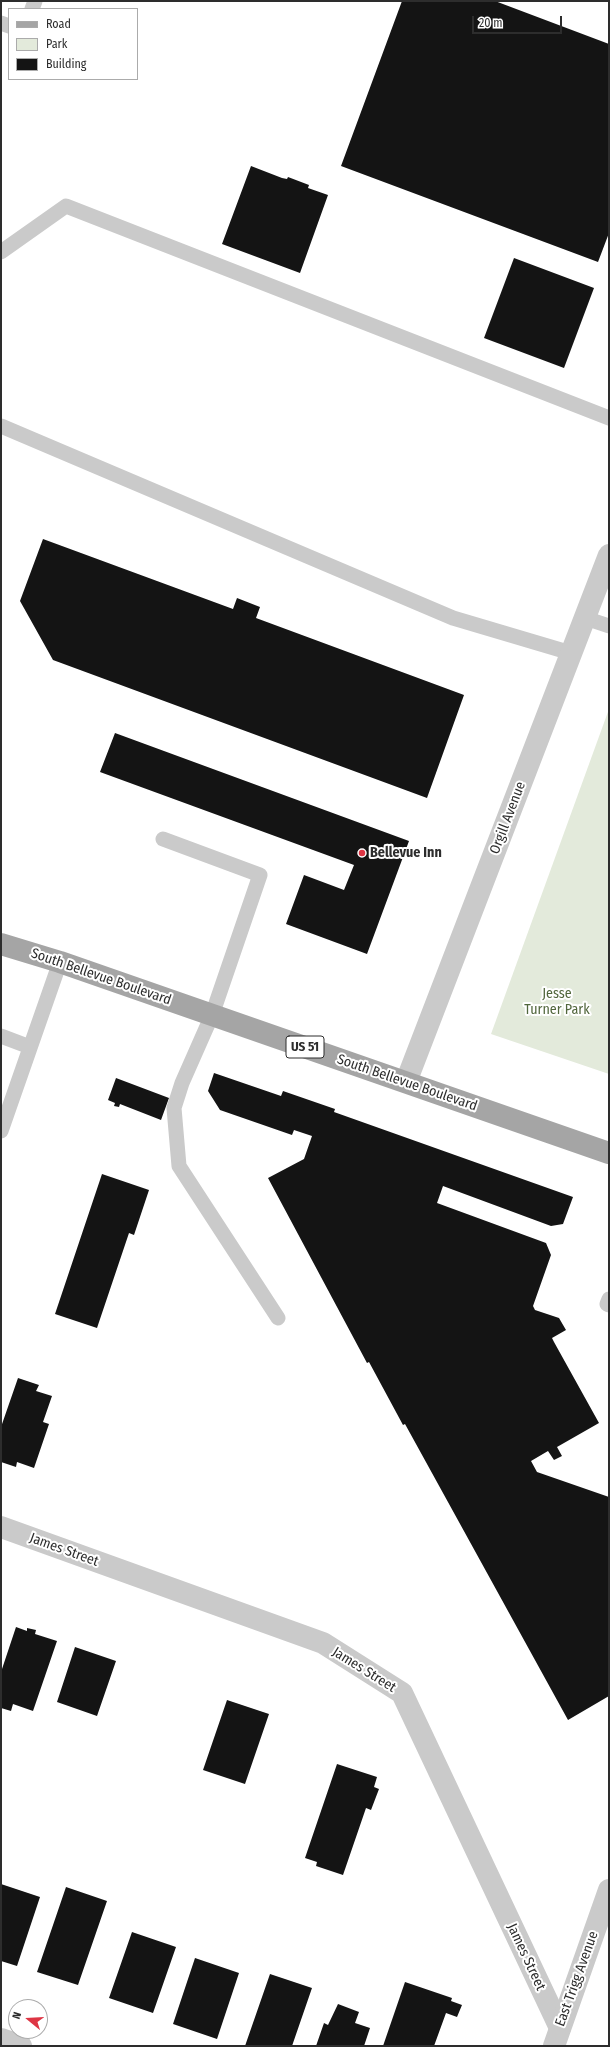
<!DOCTYPE html>
<style>
body{margin:0}
#map{position:relative;width:610px;height:2047px;overflow:hidden;background:#fff;font-family:"Fira Sans Condensed",sans-serif}
canvas{display:block}
.frame{position:absolute;inset:0;border:2px solid #2d2d2d;pointer-events:none}
.legend{position:absolute;left:8px;top:8px;width:130px;height:72px;box-sizing:border-box;background:#fff;border:1px solid #ababab;margin:0;padding:5px 7px;list-style:none;font-size:12px;color:#2d2d2d}
.legend li{display:flex;align-items:center;gap:8px;height:20px}
.legend b{width:20px;border:1px solid #ababab}
.north{position:absolute;left:8px;top:1999px;width:40px;height:40px;box-sizing:border-box;background:#fff;border:1px solid #ababab;border-radius:50%;rotate:288deg;font-size:11px;font-weight:700;line-height:16px;text-align:center;color:#2d2d2d}
.north::after{content:'';display:block;margin:auto;width:14px;height:18px;background:#de3544;clip-path:polygon(50% 0,100% 100%,50% 72%,0 100%)}
.scale{position:absolute;left:472px;top:16px;width:90px;height:18px;box-sizing:border-box;border:2px solid #2d2d2d;border-top:0;padding-left:5px;font-size:12px;line-height:14px;white-space:nowrap;color:#2d2d2d;-webkit-text-stroke:3px #fff;paint-order:stroke}
</style>
<div id="map">
<canvas width="610" height="2047"></canvas>
<div class="frame"></div>
<ul class="legend">
<li><b style="height:5px;background:#a5a5a5"></b>Road</li>
<li><b style="height:11px;background:#e3eadb"></b>Park</li>
<li><b style="height:11px;background:#141414"></b>Building</li>
</ul>
<div class="north">N</div>
<div class="scale">20 m</div>
</div>
<script>
const g = document.querySelector('canvas').getContext('2d');
g.lineJoin = 'round';
function paint(path, color) { g.fillStyle = color; g.fill(path, 'evenodd'); }
const shape = rows => new Path2D(rows.map(r => 'M' + r).join(''));
function trace(path, color, width, dash) { g.strokeStyle = color; g.lineWidth = width; g.lineCap = dash ? 'butt' : 'round'; g.setLineDash(dash || []); g.stroke(path); }
function write(font, color, halo, rows, align = 'center') {
  g.font = font + ' "Fira Sans Condensed",sans-serif'; g.lineWidth = 4; g.setLineDash([]); g.textBaseline = 'middle'; g.strokeStyle = halo; g.fillStyle = color; for (const [text, x, y, turn = 0] of rows) {
    g.save(); g.translate(x, y); g.rotate((+turn || 0) * Math.PI / 180); g.textAlign = isNaN(turn) ? turn : align; if (halo) g.strokeText(text, 0, 0); g.fillText(text, 0, 0); g.restore();
  }
}
paint(shape([
 [609,709,609,1074,491,1034]
]), '#e3eadb');
paint(shape([
 [402,1,495,1,609,44,609,233,598,262,341,166],
 [251,166,282,178,287,179,288,177,309,185,308,188,328,195,300,273,222,244],
 [514,258,594,288,564,368,484,338],
 [43,539,233,609,237,598,260,607,256,618,464,695,427,798,53,660,20,601],
 [115,733,409,841,367,954,286,924,304,875,344,890,354,865,100,772],
 [214,1073,281,1096,283,1091,335,1109,334,1112,573,1197,563,1224,551,1226,443,1186,437,1203,546,1243,551,1255,533,1306,535,1310,559,1318,566,1330,552,1338,554,1342,599,1423,557,1447,562,1456,554,1460,548,1451,531,1461,537,1472,609,1497,609,1696,568,1720,405,1424,403,1425,369,1362,367,1363,268,1178,304,1159,312,1136,294,1130,292,1135,220,1110,208,1091],
 [116,1078,169,1098,161,1120,120,1104,119,1107,114,1106,115,1103,108,1100],
 [102,1174,149,1190,134,1235,129,1233,97,1328,55,1314],
 [18,1378,39,1385,36,1391,52,1396,43,1422,49,1424,34,1468,17,1462,16,1467,1,1462,1,1427],
 [16,1627,27,1631,27,1628,36,1630,35,1634,57,1641,33,1711,13,1704,11,1711,1,1708,1,1672],
 [75,1647,116,1661,97,1716,57,1702],
 [227,1700,269,1714,245,1784,203,1770],
 [337,1764,377,1777,374,1787,379,1789,371,1810,366,1808,343,1875,316,1866,317,1862,305,1858],
 [1,1884,40,1897,17,1966,1,1961],
 [66,1887,107,1901,78,1985,37,1972],
 [132,1932,176,1947,153,2013,109,1998],
 [195,1958,239,1973,217,2039,173,2024],
 [270,1974,312,1988,292,2046,245,2046],
 [405,1982,452,1998,451,2001,462,2005,457,2017,446,2013,434,2046,383,2046],
 [338,2004,359,2012,355,2023,370,2028,364,2046,316,2046,324,2023,328,2025]
]), '#141414');
trace(shape([
 [32,9,35,1],
 [1,23,9,26],
 [1,252,66,206,609,418],
 [1,426,453,618,571,653],
 [585,618,609,626],
 [163,839,260,875,212,1015,182,1083,174,1108,179,1166,278,1318],
 [1,1036,30,1047],
 [1,1131,60,962],
 [609,1299,607,1304,609,1305]
]), '#cacaca', 15);
trace(shape([
 [406,1082,609,555],
 [1,1527,323,1643,402,1693,560,2028],
 [1,2039,21,2046]
]), '#cacaca', 22);
trace(shape([
 [554,2046,609,1890]
]), '#cacaca', 22);
trace(shape([
 [1,944,60,962,609,1153]
]), '#a5a5a5', 22);
for (const [x, y, r, color] of [
 [362,853,4,"#de3544"]
]) { const dot = new Path2D(); dot.arc(x, y, r, 0, 2 * Math.PI); g.fillStyle = color; g.fill(dot); trace(dot, '#fff', 1.5); }
for (const [x, y, w] of [
 [305,1047,38]
]) { const box = new Path2D(); box.roundRect(x - w / 2, y - 11, w, 22, 3); g.fillStyle = '#fff'; g.fill(box); trace(box, '#2d2d2d', 1); }
write('bold 13px', '#2d2d2d', null, [
 ["US 51",305,1047]
]);
write('14px', '#2d2d2d', '#fff', [
 ["Orgill Avenue",508,818,-69],
 ["South Bellevue Boulevard",101,977,19],
 ["South Bellevue Boulevard",407,1083,19],
 ["James Street",64,1550,20],
 ["James Street",364,1670,32],
 ["James Street",526,1957,65],
 ["East Trigg Avenue",577,1979,-70]
]);
write('bold 14px', '#2d2d2d', '#fff', [
 ["Bellevue Inn",370,853]
], 'left');
write('14px', '#51663c', '#fff', [
 ["Jesse",557,994],
 ["Turner Park",557,1010]
]);
</script>
